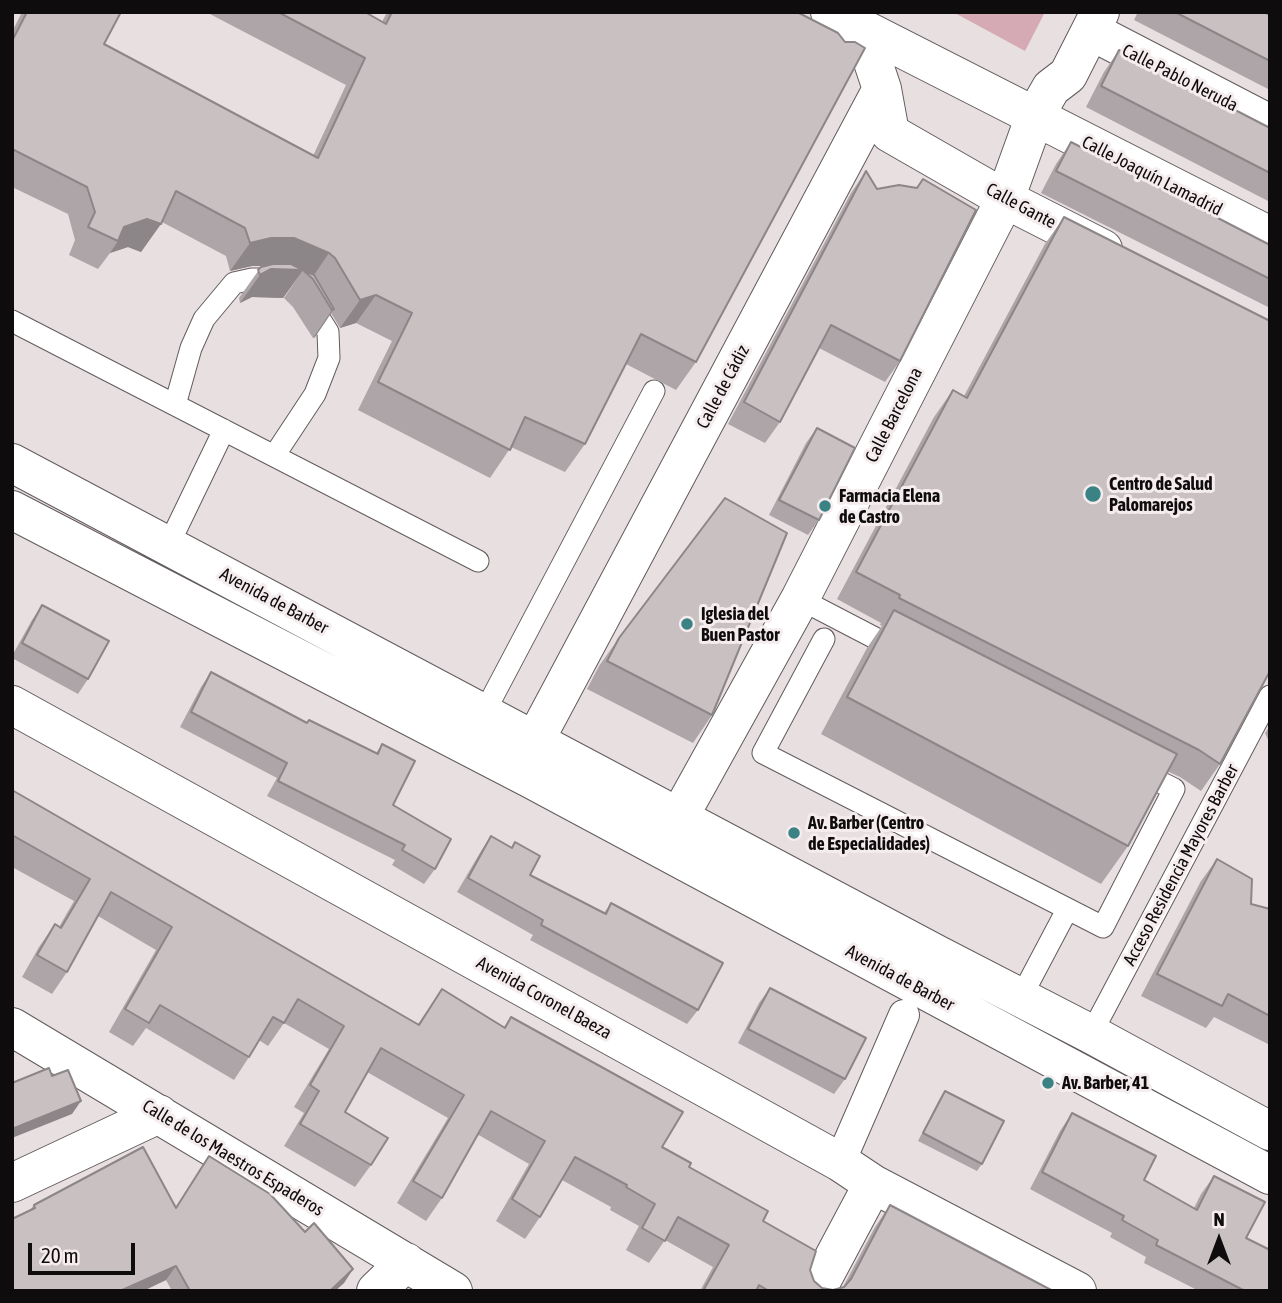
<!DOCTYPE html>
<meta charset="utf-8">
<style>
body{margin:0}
#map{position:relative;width:1282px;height:1303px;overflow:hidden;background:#e8dfe1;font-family:"Asap Condensed",sans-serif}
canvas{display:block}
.frame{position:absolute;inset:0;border:14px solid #0f0c0d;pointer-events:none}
.north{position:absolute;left:1184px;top:1205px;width:70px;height:70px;-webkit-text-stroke:5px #f5ecee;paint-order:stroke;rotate:0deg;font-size:19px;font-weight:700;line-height:28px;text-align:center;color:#0f0c0d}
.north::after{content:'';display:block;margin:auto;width:24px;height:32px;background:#0f0c0d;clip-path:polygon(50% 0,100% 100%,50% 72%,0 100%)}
.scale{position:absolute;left:28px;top:1243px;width:107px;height:32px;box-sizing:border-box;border:4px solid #0f0c0d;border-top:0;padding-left:9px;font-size:21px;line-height:24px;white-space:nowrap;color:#0f0c0d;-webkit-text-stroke:5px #f5ecee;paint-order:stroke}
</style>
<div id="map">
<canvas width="1282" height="1303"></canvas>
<div class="frame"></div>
<div class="north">N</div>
<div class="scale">20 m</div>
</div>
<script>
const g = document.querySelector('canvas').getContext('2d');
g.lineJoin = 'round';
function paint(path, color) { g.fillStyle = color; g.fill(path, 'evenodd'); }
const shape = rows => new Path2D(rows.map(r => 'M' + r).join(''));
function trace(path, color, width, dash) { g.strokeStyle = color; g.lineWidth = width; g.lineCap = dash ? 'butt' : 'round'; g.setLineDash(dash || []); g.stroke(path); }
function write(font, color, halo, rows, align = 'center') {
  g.font = font + ' "Asap Condensed",sans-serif'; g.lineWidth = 6; g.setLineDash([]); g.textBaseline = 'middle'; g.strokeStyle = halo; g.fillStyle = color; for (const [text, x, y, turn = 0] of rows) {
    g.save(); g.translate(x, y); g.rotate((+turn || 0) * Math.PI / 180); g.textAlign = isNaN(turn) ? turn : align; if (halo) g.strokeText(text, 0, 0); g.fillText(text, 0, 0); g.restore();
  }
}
paint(shape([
 [953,12,1045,12,1025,51]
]), '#d5aab4');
const service = shape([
 [12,321,478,561],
 [175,405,191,348,204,319,234,283,252,279,274,279,279,281],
 [274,456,315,394,329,358,328,332,308,300],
 [168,546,224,430],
 [800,599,898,650],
 [824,639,763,753,1103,927,1174,789,1136,770],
 [484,713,654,391],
 [1021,997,1067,910],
 [1091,1034,1270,696]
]);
const pedestrian = shape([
 [840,1162,904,1015]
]);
const minor = shape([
 [830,12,1270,236],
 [862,29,882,89,890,133,1005,199,1103,249],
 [1091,31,1270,124],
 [12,705,840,1162,873,1184,1077,1291],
 [532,774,535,740,882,89],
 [679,817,800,599,1005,199,1035,116,1051,88,1068,75,1100,12],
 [12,1027,453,1291],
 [12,1183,159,1114],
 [376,1291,406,1262],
 [816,1291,873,1184]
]);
const primary = shape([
 [12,463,938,955,1091,1034,1270,1131],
 [12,510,531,779,1270,1175]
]);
trace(service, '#625b5d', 23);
trace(pedestrian, '#625b5d', 32);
trace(minor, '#625b5d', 40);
trace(primary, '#625b5d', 40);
trace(service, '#fff', 21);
trace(pedestrian, '#fff', 30);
trace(minor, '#fff', 38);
trace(primary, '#fff', 38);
paint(shape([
 [22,12,121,12,104,44,313,156,346,85,206,12,365,12,382,22,387,12,797,12,696,362,676,390,626,364,585,444,565,472,511,447,490,478,358,410,392,341,356,323,340,328,331,313,315,337,313,338,293,307,284,298,299,276,283,298,252,297,240,303,239,298,261,267,266,266,252,266,230,271,226,256,162,222,141,252,128,247,110,253,98,269,69,255,75,240,68,214,12,187,12,32],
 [1138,12,1264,12,1270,15,1270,90,1134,20],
 [1119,50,1270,128,1270,202,1086,107,1104,72],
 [1071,142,1270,245,1270,308,1041,193,1056,164],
 [866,171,900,361,885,382,819,348,780,422,765,443,728,424,851,193],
 [1064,217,1220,764,1201,791,1180,777,1167,771,1128,846,1101,884,821,734,867,648,882,626,880,625,881,623,837,599,934,417,953,390,964,396,1045,244],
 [817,428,819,520,808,535,769,515,806,443],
 [42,605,88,679,78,694,12,658,12,656,32,620],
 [619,638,712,715,693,743,587,689,599,666],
 [211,672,307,723,376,753,382,744,393,805,435,869,424,884,392,865,395,860,267,796,277,778,180,727,201,687],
 [1270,726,1270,744,1265,733],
 [12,790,418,1024,442,989,504,1027,511,1017,662,1147,763,1221,810,1270,814,1281,822,1288,833,1290,843,1287,875,1227,890,1205,1053,1291,700,1291,713,1267,665,1240,649,1263,626,1250,639,1226,610,1210,611,1207,562,1180,540,1217,525,1239,496,1221,529,1164,477,1134,442,1198,426,1221,397,1203,448,1118,367,1072,345,1112,371,1165,355,1187,284,1146,304,1113,294,1107,329,1049,284,1023,268,1046,259,1040,249,1057,234,1080,146,1028,133,1046,109,1032,156,950,98,916,67,972,52,994,22,977,39,947,55,924,59,927,74,901,12,867],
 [491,836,511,848,515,842,530,875,604,913,611,903,698,1010,687,1024,530,940,533,935,457,892,481,851],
 [1217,859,1251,904,1270,909,1270,1045,1214,1017,1206,1028,1141,996,1201,881],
 [770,988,845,1079,834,1094,738,1043,759,1003],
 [945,1091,982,1164,977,1171,918,1141,940,1098],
 [1072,1113,1144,1180,1194,1208,1201,1194,1214,1176,1246,1238,1270,1291,1199,1291,1144,1263,1146,1257,1110,1237,1112,1233,1030,1189,1060,1131],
 [209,1156,305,1232,353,1269,344,1283,335,1291,172,1291,166,1280,143,1291,12,1291,29,1211,34,1205,176,1207]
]), '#ada5a7');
paint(shape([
 [147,219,161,224,141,252,128,247,110,253,118,241,124,227],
 [271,238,294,238,329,253,312,278,303,270,283,298,252,297,240,303,260,275,275,266,252,266,230,271,250,243],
 [376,295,356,323,340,328,360,300],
 [334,309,315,337,313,338,332,310],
 [81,1101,72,1114,12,1138,12,1129],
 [176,1266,166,1280,143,1291,120,1291],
 [353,1269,344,1283,335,1291,330,1291]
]), '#8d8688');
const building = shape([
 [27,12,121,12,104,44,318,158,365,58,278,12,365,12,386,24,392,12,797,12,838,33,845,42,855,42,865,48,696,362,641,334,585,444,525,417,510,450,378,382,412,313,376,295,360,300,335,258,329,253,294,238,271,238,250,243,245,228,176,191,161,224,147,219,124,227,118,241,88,227,95,212,87,187,12,149,12,41,27,12],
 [1175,12,1264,12,1270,15,1270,61,1175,12],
 [1119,50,1270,128,1270,173,1101,86,1119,50],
 [1071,142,1270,245,1270,279,1056,171,1071,142],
 [866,171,877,189,899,185,917,188,923,179,976,210,900,361,831,325,780,422,744,402,866,171],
 [1064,217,1270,321,1270,671,1220,764,1199,750,899,598,900,595,856,572,953,390,967,398,1064,217],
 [273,264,291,264,303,270,271,269,260,275,258,270,261,267,273,264],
 [303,270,314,275,334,309,332,310,313,279,303,270],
 [817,428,855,448,819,520,779,500,817,428],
 [725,498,787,533,712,715,607,661,619,638,725,498],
 [42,605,109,641,88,679,22,643,42,605],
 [894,610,1177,754,1128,846,847,697,894,610],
 [211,672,307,723,309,720,378,754,382,744,415,761,393,805,451,839,435,869,402,850,405,845,278,781,287,763,191,712,211,672],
 [12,790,419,1025,442,989,505,1028,511,1017,683,1112,662,1147,691,1163,689,1167,768,1211,763,1221,816,1251,810,1270,814,1281,822,1288,833,1290,844,1287,851,1279,890,1205,1053,1291,769,1291,759,1285,756,1291,703,1291,729,1245,678,1217,665,1241,642,1228,655,1204,626,1187,627,1185,575,1157,540,1217,512,1199,545,1141,491,1111,442,1198,413,1181,464,1095,381,1048,345,1112,388,1138,371,1165,300,1124,319,1091,310,1085,344,1026,298,999,284,1023,273,1017,249,1057,160,1005,149,1023,125,1009,172,927,111,892,67,972,37,955,55,924,61,928,90,879,12,835,12,790],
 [491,836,512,848,515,842,540,856,530,875,606,914,611,903,723,963,698,1010,541,925,543,920,468,878,491,836],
 [1217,859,1252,879,1251,904,1270,909,1270,1016,1228,994,1222,1006,1157,974,1217,859],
 [770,988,866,1038,845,1079,748,1029,770,988],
 [49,1068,52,1076,68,1070,81,1101,12,1129,12,1083,49,1068],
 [945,1091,1004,1121,982,1164,923,1133,945,1091],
 [1072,1113,1156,1156,1144,1180,1197,1210,1214,1176,1265,1202,1246,1238,1270,1250,1270,1291,1245,1291,1156,1245,1158,1240,1122,1220,1124,1216,1042,1172,1072,1113],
 [143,1147,176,1208,209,1156,270,1194,305,1232,314,1223,353,1269,330,1291,190,1291,176,1266,120,1291,12,1291,12,1219,35,1208,34,1205,143,1147]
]);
paint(building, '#c9c0c2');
trace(building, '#8d8688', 2);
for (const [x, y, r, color] of [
 [1093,494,9,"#3a8283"],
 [825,506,7,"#3a8283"],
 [687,624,7,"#3a8283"],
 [794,833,7,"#3a8283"],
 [1048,1083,7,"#3a8283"]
]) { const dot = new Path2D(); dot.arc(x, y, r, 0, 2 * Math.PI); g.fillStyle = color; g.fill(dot); trace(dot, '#f5ecee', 2.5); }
write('18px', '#0f0c0d', '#f5ecee', [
 ["Calle Pablo Neruda",1180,78,27],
 ["Calle Joaquín Lamadrid",1152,176,27],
 ["Calle Gante",1021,206,28],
 ["Calle de Cádiz",723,387,-62],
 ["Calle Barcelona",894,415,-63],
 ["Avenida de Barber",274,601,28],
 ["Acceso Residencia Mayores Barber",1181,865,-62],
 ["Avenida de Barber",900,978,28],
 ["Avenida Coronel Baeza",544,998,29],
 ["Calle de los Maestros Espaderos",233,1158,31]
]);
write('bold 18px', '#0f0c0d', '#f5ecee', [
 ["Centro de Salud",1109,484],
 ["Palomarejos",1109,505],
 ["Farmacia Elena",839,496],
 ["de Castro",839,517],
 ["Iglesia del",701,614],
 ["Buen Pastor",701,635],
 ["Av. Barber (Centro",808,823],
 ["de Especialidades)",808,844],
 ["Av. Barber, 41",1062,1083]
], 'left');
</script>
